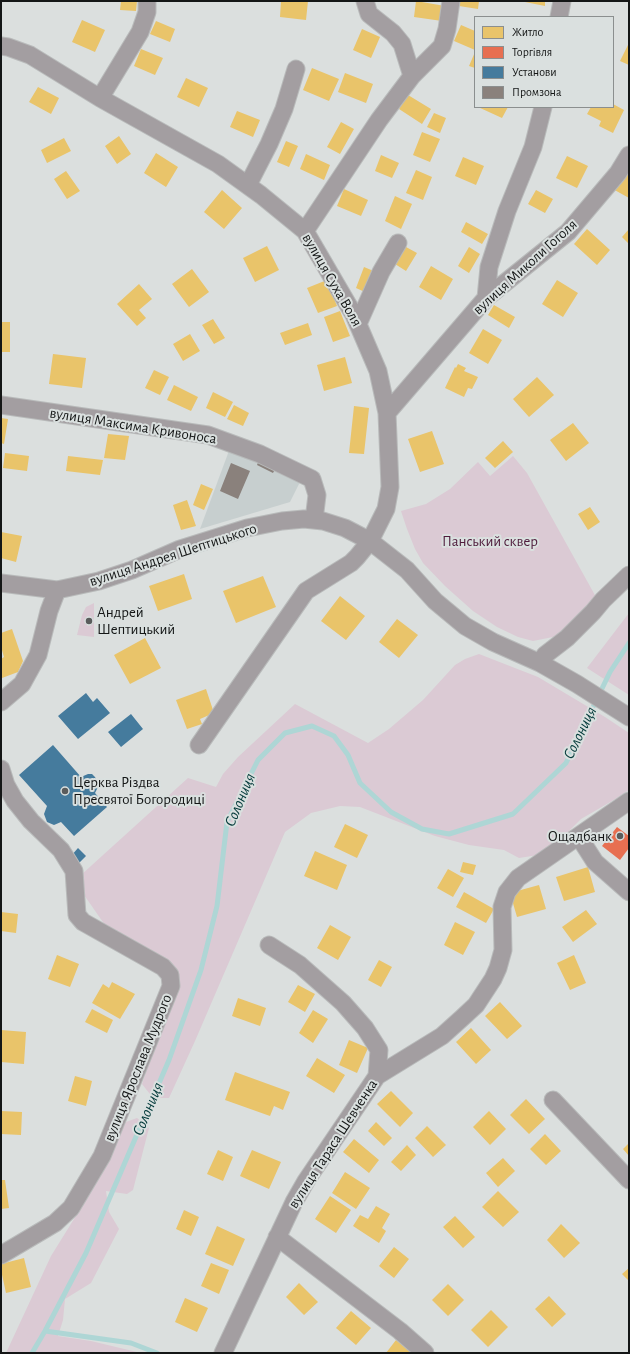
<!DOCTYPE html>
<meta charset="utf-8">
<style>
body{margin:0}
#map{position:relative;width:630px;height:1354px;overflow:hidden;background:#dbdfde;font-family:"Alegreya Sans",sans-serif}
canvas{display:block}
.frame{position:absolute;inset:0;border:2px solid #141616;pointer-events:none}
.legend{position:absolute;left:474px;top:16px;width:140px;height:92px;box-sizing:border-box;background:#dae0df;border:1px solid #8b8f8f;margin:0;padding:5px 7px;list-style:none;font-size:12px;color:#141616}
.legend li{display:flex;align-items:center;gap:8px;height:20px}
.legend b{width:20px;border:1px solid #8b8f8f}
</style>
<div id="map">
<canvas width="630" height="1354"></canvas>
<div class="frame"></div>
<ul class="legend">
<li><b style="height:11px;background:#e9c46a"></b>Житло</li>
<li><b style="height:11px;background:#e76f51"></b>Торгівля</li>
<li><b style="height:11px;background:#457b9d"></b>Установи</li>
<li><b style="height:11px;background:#8a817c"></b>Промзона</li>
</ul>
</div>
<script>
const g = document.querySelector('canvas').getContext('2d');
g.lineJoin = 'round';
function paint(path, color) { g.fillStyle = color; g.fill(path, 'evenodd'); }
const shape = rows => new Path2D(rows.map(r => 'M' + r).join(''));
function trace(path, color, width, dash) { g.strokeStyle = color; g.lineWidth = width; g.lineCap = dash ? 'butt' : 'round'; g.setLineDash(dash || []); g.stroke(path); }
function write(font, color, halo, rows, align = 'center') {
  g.font = font + ' "Alegreya Sans",sans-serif'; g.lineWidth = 4; g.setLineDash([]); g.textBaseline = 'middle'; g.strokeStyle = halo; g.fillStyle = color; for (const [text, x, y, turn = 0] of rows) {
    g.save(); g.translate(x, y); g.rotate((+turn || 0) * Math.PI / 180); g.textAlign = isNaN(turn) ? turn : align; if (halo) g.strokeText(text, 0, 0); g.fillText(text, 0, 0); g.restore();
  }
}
paint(shape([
 [230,448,302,478,290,502,200,529]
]), '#c7cfcf');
paint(shape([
 [513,456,527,473,596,597,558,636,533,641,518,637,497,627,473,611,445,586,423,563,415,549,407,529,401,511,426,504,450,489,478,462,490,476],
 [94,603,94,637,77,635,82,615,86,607],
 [629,613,629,695,587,668],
 [479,654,538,677,605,717,629,733,629,790,612,801,581,819,563,837,538,855,519,858,504,850,469,845,435,836,360,807,340,806,311,813,285,832,195,1041,169,1098,153,1098,142,1084,174,988,107,928,82,892,81,875,188,778,216,787,223,774,238,757,295,704,368,743,389,729,423,700,455,665,465,659],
 [137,1118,149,1128,133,1190,127,1194,106,1191,109,1212,119,1229,91,1283,65,1299,63,1320,58,1336,91,1341,141,1353,6,1353,51,1256,92,1190,126,1122]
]), '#dbcad4');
paint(shape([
 [121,1,137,1,136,11,120,10],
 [281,1,308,1,306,20,280,17],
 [416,1,445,6,442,21,414,17],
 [460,1,479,1,478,9,459,6],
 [520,1,545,1,545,6],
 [82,20,105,30,95,52,72,42],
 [156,21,175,29,170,42,150,34],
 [461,25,475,31,475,50,454,41],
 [362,29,380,37,371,58,353,50],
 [629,43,629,65,620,61],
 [141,49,163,58,155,75,134,66],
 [475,52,475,68,469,66],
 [312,68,339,79,329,101,303,90],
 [345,73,373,84,366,103,338,92],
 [186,78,208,88,199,107,177,97],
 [38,87,59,98,51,114,29,102],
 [408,95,431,109,422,124,399,109],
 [613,104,624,110,613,133,599,126,601,121,587,114,591,107,613,107],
 [478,107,508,107,502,118],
 [237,111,260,120,253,137,230,127],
 [434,113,446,118,440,133,427,127],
 [341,122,354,129,340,154,327,147],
 [422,132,440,139,430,162,413,155],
 [119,136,131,154,117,164,105,146],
 [64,138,71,151,47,163,41,150],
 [286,141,298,146,289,167,277,162],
 [156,153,178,167,166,187,144,173],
 [306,154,330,165,324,180,300,169],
 [381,155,399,163,392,178,375,171],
 [567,156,588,166,577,188,556,178],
 [463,157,484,166,476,185,455,176],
 [416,170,432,177,423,200,406,193],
 [621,170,629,175,629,198,611,188],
 [66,171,80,191,67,199,54,179],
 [344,189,368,200,361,216,337,206],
 [222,190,242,208,224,229,204,212],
 [536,190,553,199,545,213,528,204],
 [395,196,412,204,401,229,385,221],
 [466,222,488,234,482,244,461,232],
 [587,229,610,250,597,265,574,244],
 [629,229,629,244,622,237],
 [267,246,279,270,255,282,243,258],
 [406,247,417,253,406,271,395,264],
 [469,247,480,254,469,273,458,266],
 [431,266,453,279,441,300,419,287],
 [364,267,376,272,367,293,356,288],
 [192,269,209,292,189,307,172,284],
 [327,280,337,306,318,313,307,288],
 [557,280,578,293,563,317,542,304],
 [139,284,152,299,139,310,146,318,137,326,117,304],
 [494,305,515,317,509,328,488,315],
 [340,311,350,336,333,342,324,317],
 [213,319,225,338,214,344,202,325],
 [1,322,10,322,10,352,1,352],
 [308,323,312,335,285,345,280,333],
 [483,329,502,340,488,364,469,353],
 [190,334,200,351,183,361,173,344],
 [53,354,86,358,82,388,49,384],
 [345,357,352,383,324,391,317,365],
 [458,364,466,368,464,371,478,377,472,389,468,388,464,397,445,388,455,367,456,368],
 [154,370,169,377,160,395,145,388],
 [537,377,554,395,529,417,513,399],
 [174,385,198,397,191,411,167,400],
 [213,392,233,402,225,417,206,408],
 [234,405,249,413,243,426,227,419],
 [354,406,369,408,364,454,349,453],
 [1,418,8,419,4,444,1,443],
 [573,423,589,443,566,461,550,440],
 [432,431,444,464,420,472,408,439],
 [108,434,129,436,125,460,104,458],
 [503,441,513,452,495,468,485,458],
 [5,453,29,456,27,471,3,468],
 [68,456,103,460,100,475,66,471],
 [201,484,213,489,204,510,193,505],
 [187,500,196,526,181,530,173,505],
 [590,507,600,522,588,530,578,514],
 [1,532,22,536,16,562,1,558],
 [184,574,192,599,158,611,149,586],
 [263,576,276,607,236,623,223,591],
 [340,596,365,616,346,640,321,621],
 [397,619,418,635,399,658,379,642],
 [12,629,23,661,18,672,2,678,1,659,4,657,1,647,1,633],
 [145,638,161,668,130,684,114,655],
 [206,689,214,713,200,719,202,724,187,729,176,700],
 [345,824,368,835,357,858,334,847],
 [315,851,347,865,337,890,304,876],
 [463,862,476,865,473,875,460,872],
 [588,867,595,892,564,901,556,877],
 [448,869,464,878,453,897,437,888],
 [539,885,546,909,517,917,510,893],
 [464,892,494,909,486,923,456,907],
 [586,910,597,924,573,942,562,927],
 [1,912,18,914,16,933,1,931],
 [455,922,475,932,463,955,444,945],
 [330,925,351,937,338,960,317,948],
 [57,955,79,964,70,987,48,979],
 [574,955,586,983,570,990,557,963],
 [379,960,392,967,381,987,368,980],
 [112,982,135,994,120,1019,92,1003,103,984,109,988],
 [298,985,315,994,305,1012,288,1002],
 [238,998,266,1008,260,1026,232,1016],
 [500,1002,522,1026,507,1039,485,1016],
 [92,1009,113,1020,107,1033,85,1022],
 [313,1010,328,1019,313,1043,299,1033],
 [471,1028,491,1050,476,1064,456,1042],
 [1,1030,26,1032,24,1064,1,1062],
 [349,1040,368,1048,357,1073,339,1065],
 [317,1058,345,1075,334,1093,306,1076],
 [235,1072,290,1092,283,1110,274,1106,270,1116,225,1100],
 [75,1076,92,1081,86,1106,68,1101],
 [391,1091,413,1113,400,1127,377,1104],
 [526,1099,545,1119,529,1134,510,1115],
 [1,1111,22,1112,21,1135,1,1134],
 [489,1111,506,1129,490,1145,473,1127],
 [376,1122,392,1138,384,1146,368,1131],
 [427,1126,446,1145,433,1157,415,1138],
 [545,1134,561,1151,546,1165,530,1149],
 [354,1139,379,1160,369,1173,343,1152],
 [629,1143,629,1156,623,1149],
 [407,1145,416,1155,401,1171,391,1162],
 [218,1150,233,1157,223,1181,207,1174],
 [252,1150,281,1162,269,1189,240,1176],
 [503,1158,515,1171,498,1187,486,1173],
 [345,1172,370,1188,356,1209,332,1193],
 [1,1180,5,1180,9,1208,1,1209],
 [498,1191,519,1212,503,1227,482,1207],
 [330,1196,351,1210,336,1233,315,1219],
 [376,1206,390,1214,382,1228,386,1231,379,1243,353,1226,360,1215,368,1219],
 [184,1210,199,1217,191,1236,176,1229],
 [455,1216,475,1237,463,1248,443,1227],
 [561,1224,580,1243,564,1258,547,1240],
 [217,1226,245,1239,233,1266,205,1254],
 [394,1247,409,1259,394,1278,379,1266],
 [24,1258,31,1287,6,1293,1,1270,1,1264],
 [211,1263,229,1270,219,1294,201,1286],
 [629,1268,629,1281,622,1274],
 [299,1283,318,1302,304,1315,286,1297],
 [448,1284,464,1300,448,1316,432,1300],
 [549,1296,566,1314,552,1327,535,1309],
 [185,1298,208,1308,197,1332,175,1322],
 [491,1310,508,1327,488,1347,471,1330],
 [351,1311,371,1328,356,1345,336,1328],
 [396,1340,412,1353,386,1353]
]), '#e9c46a');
paint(shape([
 [617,827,629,836,629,848,620,860,602,846]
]), '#e76f51');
paint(shape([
 [86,693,93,702,97,698,110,713,78,739,58,716],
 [131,714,143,729,121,747,108,732],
 [53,745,81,777,88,774,92,774,95,777,99,785,95,793,107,807,74,836,61,822,54,825,47,822,44,814,47,806,19,775],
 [78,848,86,856,79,863,71,856]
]), '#457b9d');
paint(shape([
 [259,460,276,467,273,473,257,465],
 [231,463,250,471,238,499,220,491]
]), '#8a817c');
trace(shape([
 [45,1331,131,1343,157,1353],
 [32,1353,45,1331,86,1253,169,1060,201,970,217,906,227,822,258,760,285,733,312,726,334,736,348,755,360,783,391,812,422,829,449,834,513,814,566,763,610,672,629,643]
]), '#aed6d5', 5);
const minor = shape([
 [559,17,562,1],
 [1,46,8,47,30,55,100,98,218,164,261,195,305,231,354,315,378,371,387,413,390,487,386,509,370,541,357,557,351,563,306,591,199,745],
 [412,76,442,46,447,29,451,1],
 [100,98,140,32,147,12,147,1],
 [248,185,269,144,284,109,296,69],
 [305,231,379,120,412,76,402,44,393,33,369,14,365,1],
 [486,298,489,267,507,211,533,147,543,107],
 [358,324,381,272,398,243],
 [1,405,208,435,260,454,312,479,317,495,314,520],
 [387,413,486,298,568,232,618,173,629,155],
 [1,583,57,590,99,581,132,570,180,549,247,528,282,521,304,519,323,521,345,528,370,541,407,570,435,601,465,626,493,642,540,663,577,684,629,717],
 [540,663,545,655,567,638,593,612,603,600,629,575],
 [1,702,22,684,38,655,49,611,57,590],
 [1,769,6,785,15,801,31,821,61,850,74,871,77,915,83,922,163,967,170,975,171,986,102,1156,71,1208,55,1223,1,1255],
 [579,837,595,862,629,892],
 [269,945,300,965,343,1003,365,1028,379,1050,377,1076],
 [553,1100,629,1180],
 [277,1237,400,1331,425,1353],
 [223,1353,294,1202,306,1181,377,1076,442,1036,462,1018,476,1005,493,979,498,968,503,950,502,907,507,892,518,878,629,801]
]);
trace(minor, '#b8baba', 19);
trace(minor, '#a39ea1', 17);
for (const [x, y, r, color] of [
 [89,621,4,"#5a5c5c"],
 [65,791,4,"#5a5c5c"],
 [620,836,4,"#5a5c5c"]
]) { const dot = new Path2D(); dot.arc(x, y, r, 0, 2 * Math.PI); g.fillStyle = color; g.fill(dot); trace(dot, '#dae0df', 1.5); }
write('15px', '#141616', '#dae0df', [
 ["вулиця Миколи Гоголя",525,267,-42],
 ["вулиця Суха Воля",332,280,60],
 ["вулиця Максима Кривоноса",133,426,9],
 ["вулиця Андрея Шептицького",173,555,-18],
 ["вулиця Ярослава Мудрого",138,1068,-68],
 ["вулиця Тараса Шевченка",333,1144,-57]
]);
write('15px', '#4f1c3c', '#dae0df', [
 ["Панський сквер",490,541]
]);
write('15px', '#141616', '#dae0df', [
 ["Андрей",97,612],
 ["Шептицький",97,629],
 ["Церква Різдва",73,782],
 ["Пресвятої Богородиці",73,799],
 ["Ощадбанк",612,836,"right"]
], 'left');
write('italic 16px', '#033a3a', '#dae0df', [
 ["Солониця",580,733,-64],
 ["Солониця",240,800,-67],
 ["Солониця",148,1109,-67]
]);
</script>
